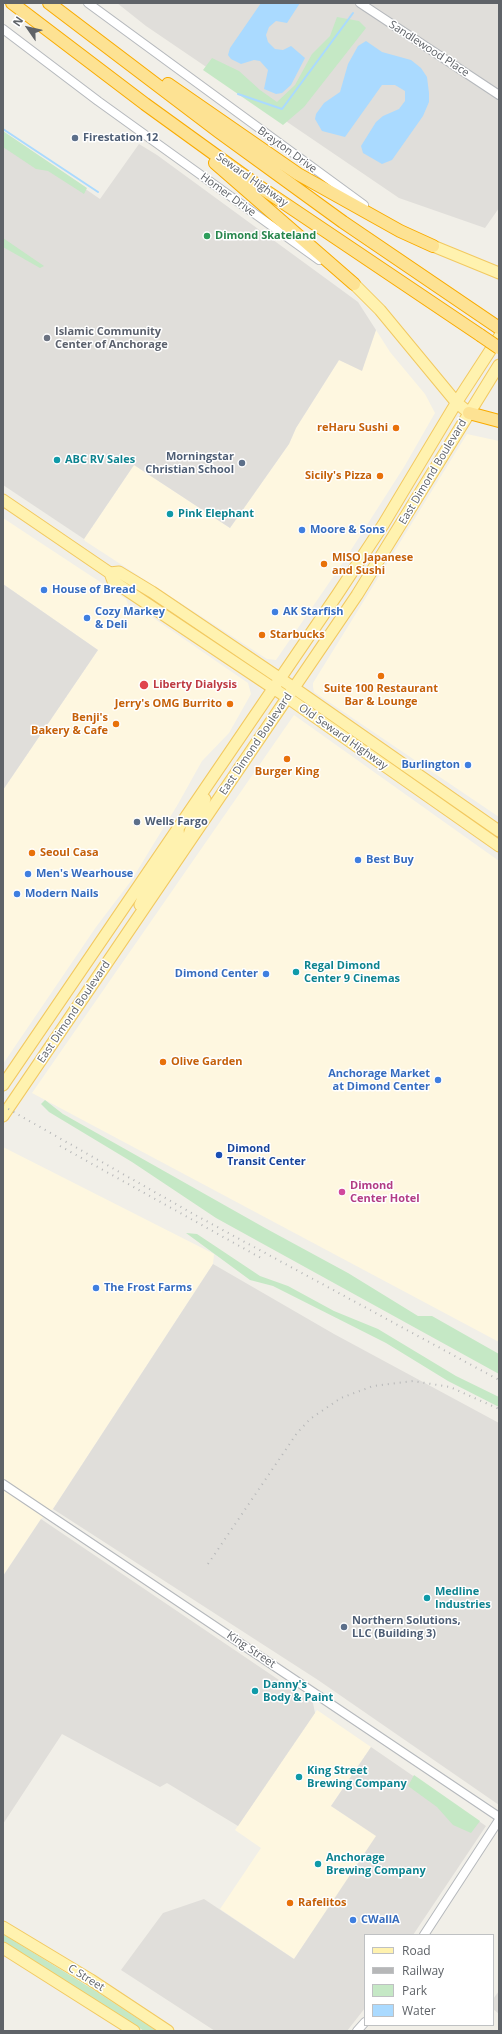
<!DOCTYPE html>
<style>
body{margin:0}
#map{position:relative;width:502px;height:2034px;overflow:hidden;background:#f1efe8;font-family:"Open Sans",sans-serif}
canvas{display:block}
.frame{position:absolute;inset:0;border:4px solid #5f6368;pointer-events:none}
.legend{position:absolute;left:364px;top:1934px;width:130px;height:92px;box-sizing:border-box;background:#fff;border:1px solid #bfc1c3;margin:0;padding:5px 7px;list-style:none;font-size:12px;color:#5f6368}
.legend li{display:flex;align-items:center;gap:8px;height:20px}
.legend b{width:20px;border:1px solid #bfc1c3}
.north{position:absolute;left:8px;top:8px;width:40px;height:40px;-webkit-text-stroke:3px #fff;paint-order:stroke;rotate:304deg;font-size:11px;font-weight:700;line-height:16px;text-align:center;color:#5f6368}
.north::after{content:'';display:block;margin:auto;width:14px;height:18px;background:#5f6368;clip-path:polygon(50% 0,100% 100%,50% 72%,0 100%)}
</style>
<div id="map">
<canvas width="502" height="2034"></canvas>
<div class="frame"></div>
<ul class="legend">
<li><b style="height:5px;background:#fff2af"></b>Road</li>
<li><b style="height:5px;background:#b6b7b8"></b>Railway</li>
<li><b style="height:11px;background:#c5e8c5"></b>Park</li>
<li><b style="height:11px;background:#aadaff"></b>Water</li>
</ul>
<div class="north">N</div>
</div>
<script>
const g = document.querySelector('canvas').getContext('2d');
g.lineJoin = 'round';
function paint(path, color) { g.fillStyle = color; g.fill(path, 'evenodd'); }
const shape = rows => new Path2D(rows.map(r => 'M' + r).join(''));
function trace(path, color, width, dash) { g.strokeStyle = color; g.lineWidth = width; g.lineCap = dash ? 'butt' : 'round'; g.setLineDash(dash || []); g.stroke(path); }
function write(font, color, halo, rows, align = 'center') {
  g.font = font + ' "Open Sans",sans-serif'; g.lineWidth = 3; g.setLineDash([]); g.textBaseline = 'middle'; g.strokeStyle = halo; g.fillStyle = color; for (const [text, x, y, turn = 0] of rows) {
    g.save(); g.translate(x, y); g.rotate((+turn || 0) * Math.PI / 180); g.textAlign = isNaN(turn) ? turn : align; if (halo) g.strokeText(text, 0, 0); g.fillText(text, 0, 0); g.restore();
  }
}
paint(shape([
 [376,330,390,352,425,394,435,413,404,467,342,564,276,660,267,659,85,541,84,539,134,465,230,528,289,444,296,428,339,360,362,370],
 [467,434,499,441,499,817,314,692,313,687,313,683],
 [3,518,126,599,129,607,127,610,138,617,149,615,248,683,251,694,229,733,202,761,178,804,131,881,96,927,3,1064,3,790,98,650,3,584],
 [294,715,499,861,499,1342,32,1093],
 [3,1147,214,1254,213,1264,53,1509,41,1519,3,1576],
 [317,1710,371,1747,331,1806,377,1836,294,1959,220,1909,261,1848,235,1830]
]), '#fef7e0');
paint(shape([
 [117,3,499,3,499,208,485,228,399,198,146,26],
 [3,132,100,199,139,144,157,155,358,302,376,330,362,371,339,360,296,428,289,444,230,528,134,465,84,539,3,485],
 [3,584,98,650,3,790],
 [213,1264,334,1334,499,1423,499,1805,318,1680,53,1509],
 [41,1519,313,1703,315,1713,238,1826,167,1783,160,1787,62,1734,3,1824,3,1576],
 [371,1747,486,1826,413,1935,365,1935,365,2008,347,2031,215,2031,121,1970,163,1913,204,1899,294,1959,376,1836,331,1806],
 [499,1991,499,2014,493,2009,493,1999]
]), '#e0deda');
paint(shape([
 [337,17,359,21,366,28,304,107,283,125,203,70,212,58,239,71,260,90,277,102,295,85,312,54,330,36],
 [3,131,87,188,84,194,48,171,36,169,3,147],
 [3,238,44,266,40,268,3,247],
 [45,1100,63,1114,265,1228,348,1273,418,1316,432,1316,499,1354,499,1374,216,1218,132,1162,49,1112,41,1104],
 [186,1233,197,1234,260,1276,288,1286,334,1311,378,1329,456,1376,499,1397,499,1407,448,1381,386,1343,273,1286,250,1280],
 [414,1775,480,1821,471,1833,453,1825,437,1807,408,1786],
 [3,1934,94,1990,157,2031,144,2031,3,1941]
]), '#c5e8c5');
paint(shape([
 [261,3,300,3,287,23,276,21,269,27,266,35,268,42,275,49,283,50,291,46,305,58,291,85,282,93,276,94,264,89,268,70,260,61,254,60,241,64,231,59,228,55,230,48],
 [366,41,382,52,411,60,421,68,427,77,429,93,429,102,423,116,392,160,382,164,363,153,361,146,376,122,383,116,399,109,405,101,405,91,395,85,382,85,345,137,322,131,315,119,316,114,324,103,340,92,348,64,358,46]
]), '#aadaff');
trace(shape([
 [238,94,282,109,353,13],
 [3,129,98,192]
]), '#aadaff', 2);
const minor = shape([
 [88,3,364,205],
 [360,3,499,95],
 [3,29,98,101,319,260],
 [3,1484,499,1817],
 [424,1935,499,1820],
 [357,2031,365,2022]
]);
const major = shape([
 [433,246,499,273],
 [354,284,380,310,456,402,469,413],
 [3,500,110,573,113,581,288,698,499,846],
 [110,573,119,572,152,592,294,688,499,831],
 [188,838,195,817,205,799],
 [140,905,148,887,179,842,178,828],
 [3,1085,337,595,383,525,458,400,499,337],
 [3,1116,357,595,499,365],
 [3,1927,91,1980,168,2031],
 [3,1948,134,2031]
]);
const highway = shape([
 [12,3,145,104,257,185,480,335],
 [49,3,219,132,343,222,499,328],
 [168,84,298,174,400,231,433,246],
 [215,163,354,284],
 [469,413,499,421]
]);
trace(minor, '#b5b8bc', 10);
trace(major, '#f2c960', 13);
trace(highway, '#f9ab00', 14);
trace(minor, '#fff', 8);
trace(major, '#fff2af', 11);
trace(highway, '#fde293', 12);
trace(shape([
 [3,1106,197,1216,499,1380],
 [60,1146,261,1258],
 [208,1564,297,1433,310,1419,341,1398,373,1386,413,1381,450,1387,499,1409]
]), '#b6b7b8', 2, [1, 5]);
const highwayBridge = shape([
 [480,335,499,348]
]);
trace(highwayBridge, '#f9ab00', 14, []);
trace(highwayBridge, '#fde293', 12);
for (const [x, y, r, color] of [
 [75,138,4,"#5c6f8a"],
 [207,236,4,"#2e9e5b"],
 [47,338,4,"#6b7280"],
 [396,428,4,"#e8710a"],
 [57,460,4,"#0f9aa8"],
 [242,463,4,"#5c6f8a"],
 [380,476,4,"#e8710a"],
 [170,514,4,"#0f9aa8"],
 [302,530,4,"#3f7fe0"],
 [324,564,4,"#e8710a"],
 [44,590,4,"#3f7fe0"],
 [275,612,4,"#3f7fe0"],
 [87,618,4,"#3f7fe0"],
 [262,635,4,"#e8710a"],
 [381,676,4,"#e8710a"],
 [144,685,5,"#e0444e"],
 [230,704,4,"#e8710a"],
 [116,724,4,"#e8710a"],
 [287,759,4,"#e8710a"],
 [468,765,4,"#3f7fe0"],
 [137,822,4,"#5c6f8a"],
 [32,853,4,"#e8710a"],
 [358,860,4,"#3f7fe0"],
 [28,874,4,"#3f7fe0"],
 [17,894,4,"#3f7fe0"],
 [296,972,4,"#0f9aa8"],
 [266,974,4,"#3f7fe0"],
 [163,1062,4,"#e8710a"],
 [438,1080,4,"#3f7fe0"],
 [219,1155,4,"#1a4fb4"],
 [342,1192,4,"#d1479c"],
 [96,1288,4,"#3f7fe0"],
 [427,1598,4,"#0f9aa8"],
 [344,1627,4,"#5c6f8a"],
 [255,1691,4,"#0f9aa8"],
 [299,1777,4,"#0f9aa8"],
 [318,1864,4,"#0f9aa8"],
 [290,1903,4,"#e8710a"],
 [353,1920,4,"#3f7fe0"]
]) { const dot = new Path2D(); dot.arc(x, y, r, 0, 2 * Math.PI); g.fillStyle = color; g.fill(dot); trace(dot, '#fff', 1.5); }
write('11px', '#5f6368', '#fff', [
 ["Sandlewood Place",429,49,33],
 ["Brayton Drive",287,150,36],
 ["Seward Highway",252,180,35],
 ["Homer Drive",228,195,36],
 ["East Dimond Boulevard",433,472,-59],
 ["Old Seward Highway",343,737,35],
 ["East Dimond Boulevard",256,744,-56],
 ["East Dimond Boulevard",74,1012,-56],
 ["King Street",251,1650,34],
 ["C Street",86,1978,32]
]);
write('bold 11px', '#4e5e75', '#fff', [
 ["Firestation 12",83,138],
 ["Morningstar",234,457,"right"],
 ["Christian School",234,470,"right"],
 ["Wells Fargo",145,822],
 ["Northern Solutions,",352,1621],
 ["LLC (Building 3)",352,1634]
], 'left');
write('bold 11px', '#27864d', '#fff', [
 ["Dimond Skateland",215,236]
], 'left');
write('bold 11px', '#5b616d', '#fff', [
 ["Islamic Community",55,332],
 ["Center of Anchorage",55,345]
], 'left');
write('bold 11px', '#c56008', '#fff', [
 ["reHaru Sushi",388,428,"right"],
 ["Sicily's Pizza",372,476,"right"],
 ["MISO Japanese",332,558],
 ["and Sushi",332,571],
 ["Starbucks",270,635],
 ["Suite 100 Restaurant",381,689,"center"],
 ["Bar & Lounge",381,702,"center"],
 ["Jerry's OMG Burrito",222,704,"right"],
 ["Benji's",108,718,"right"],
 ["Bakery & Cafe",108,731,"right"],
 ["Burger King",287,772,"center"],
 ["Seoul Casa",40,853],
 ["Olive Garden",171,1062],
 ["Rafelitos",298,1903]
], 'left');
write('bold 11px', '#0d838f', '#fff', [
 ["ABC RV Sales",65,460],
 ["Pink Elephant",178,514],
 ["Regal Dimond",304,966],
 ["Center 9 Cinemas",304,979],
 ["Medline",435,1592],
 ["Industries",435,1605],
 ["Danny's",263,1685],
 ["Body & Paint",263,1698],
 ["King Street",307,1771],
 ["Brewing Company",307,1784],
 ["Anchorage",326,1858],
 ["Brewing Company",326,1871]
], 'left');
write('bold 11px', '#366cbe', '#fff', [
 ["Moore & Sons",310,530],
 ["House of Bread",52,590],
 ["Cozy Markey",95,612],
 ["& Deli",95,625],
 ["AK Starfish",283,612],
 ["Burlington",460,765,"right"],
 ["Best Buy",366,860],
 ["Men's Wearhouse",36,874],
 ["Modern Nails",25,894],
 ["Dimond Center",258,974,"right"],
 ["Anchorage Market",430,1074,"right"],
 ["at Dimond Center",430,1087,"right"],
 ["The Frost Farms",104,1288],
 ["CWallA",361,1920]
], 'left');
write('bold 11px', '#be3a42', '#fff', [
 ["Liberty Dialysis",153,685]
], 'left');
write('bold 11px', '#164399', '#fff', [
 ["Dimond",227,1149],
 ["Transit Center",227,1162]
], 'left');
write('bold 11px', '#b23c85', '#fff', [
 ["Dimond",350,1186],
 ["Center Hotel",350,1199]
], 'left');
</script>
